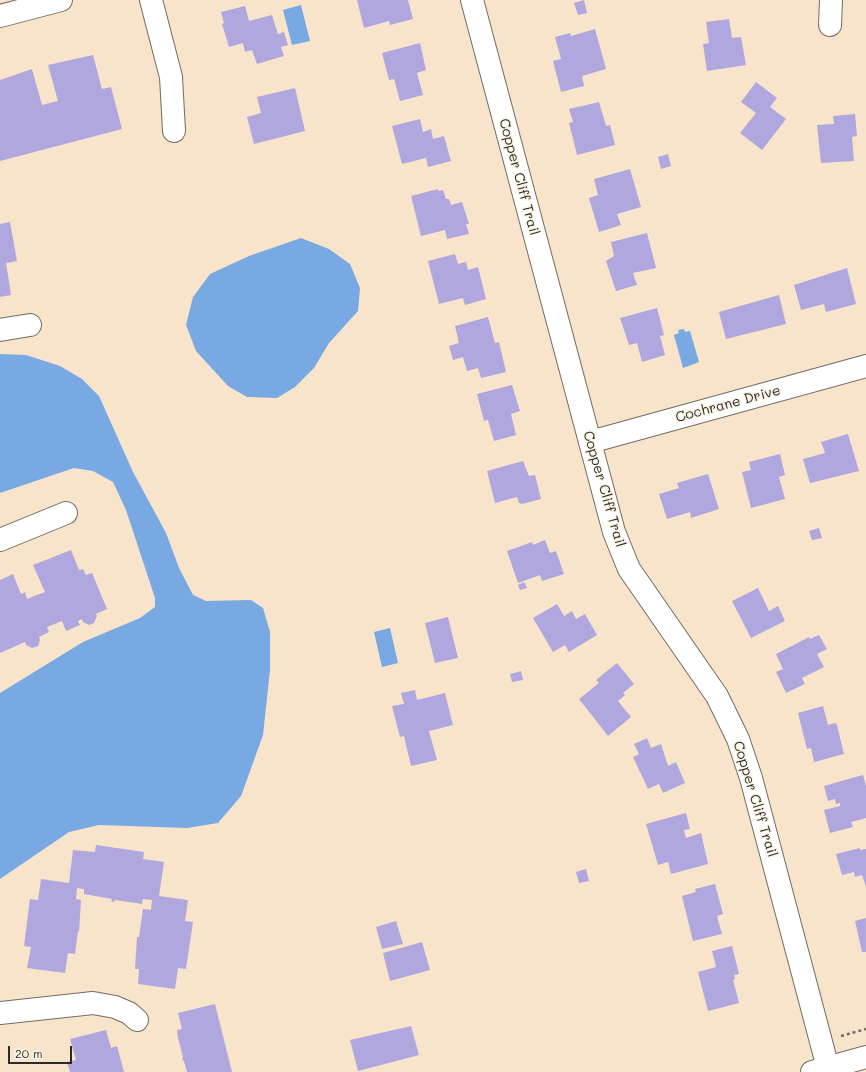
<!DOCTYPE html>
<style>
body{margin:0}
#map{position:relative;width:866px;height:1072px;overflow:hidden;background:#f7e4cb;font-family:Mali,sans-serif}
canvas{display:block}
.scale{position:absolute;left:8px;top:1046px;width:64px;height:18px;box-sizing:border-box;border:2px solid #2b2b2b;border-top:0;padding-left:5px;font-size:12px;line-height:14px;white-space:nowrap;color:#2b2b2b;-webkit-text-stroke:3px #fcf5e5;paint-order:stroke}
</style>
<div id="map">
<canvas width="866" height="1072"></canvas>
<div class="scale">20 m</div>
</div>
<script>
const g = document.querySelector('canvas').getContext('2d');
g.lineJoin = 'round';
function paint(path, color) { g.fillStyle = color; g.fill(path, 'evenodd'); }
const shape = rows => new Path2D(rows.map(r => 'M' + r).join(''));
function trace(path, color, width, dash) { g.strokeStyle = color; g.lineWidth = width; g.lineCap = dash ? 'butt' : 'round'; g.setLineDash(dash || []); g.stroke(path); }
function write(font, color, halo, rows, align = 'center') {
  g.font = font + ' Mali,sans-serif'; g.lineWidth = 3; g.setLineDash([]); g.textBaseline = 'middle'; g.strokeStyle = halo; g.fillStyle = color; for (const [text, x, y, turn = 0] of rows) {
    g.save(); g.translate(x, y); g.rotate((+turn || 0) * Math.PI / 180); g.textAlign = isNaN(turn) ? turn : align; if (halo) g.strokeText(text, 0, 0); g.fillText(text, 0, 0); g.restore();
  }
}
paint(shape([
 [301,5,310,41,292,45,283,10],
 [301,238,329,249,350,264,360,288,358,311,329,343,314,368,295,387,277,398,247,397,228,386,196,351,186,325,193,297,210,274,249,256],
 [684,329,685,332,690,331,699,362,683,368,674,335,679,333,678,330],
 [0,354,26,355,60,366,82,379,99,396,133,472,166,533,179,568,193,595,206,601,251,600,263,608,270,632,270,670,263,735,241,796,218,823,187,828,99,825,69,832,0,879,0,693,83,642,140,618,155,607,155,598,126,510,113,482,93,471,74,468,0,493],
 [390,628,398,663,382,667,374,632]
]), '#78a9e3');
paint(shape([
 [357,0,408,0,413,19,390,25,389,21,364,28],
 [584,0,587,13,578,15,574,3],
 [245,6,249,21,272,15,278,34,284,32,288,45,281,47,284,56,257,64,252,50,245,52,243,43,229,47,222,24,224,23,221,12],
 [729,19,732,38,741,37,746,65,707,71,703,44,709,43,706,22],
 [595,29,606,69,582,76,584,86,561,92,553,61,561,59,555,37,570,33,571,36],
 [420,43,426,70,417,73,423,95,400,101,394,79,389,80,382,53],
 [93,55,102,89,111,87,122,129,0,161,0,80,32,69,42,105,58,101,48,65],
 [756,82,777,98,770,107,786,119,762,150,740,133,756,113,741,102],
 [295,88,305,131,254,144,247,117,261,113,257,97],
 [599,102,606,126,610,125,615,145,577,155,569,123,573,122,569,109],
 [855,114,857,136,852,137,854,161,821,163,817,125,834,124,833,116],
 [420,119,423,132,431,129,433,139,444,136,451,161,428,167,426,158,402,164,392,126],
 [668,154,671,166,661,169,658,157],
 [630,169,641,207,617,214,621,225,599,232,589,198,598,195,594,179],
 [438,189,438,191,443,190,446,199,449,199,451,205,462,202,469,224,466,224,469,234,447,239,445,230,421,236,411,196],
 [10,222,17,261,6,263,11,295,0,297,0,224],
 [647,233,656,268,633,273,637,285,616,291,606,261,614,256,611,242],
 [455,254,458,264,466,262,468,270,478,267,486,299,465,305,463,298,439,304,428,261],
 [847,268,856,304,826,312,824,304,801,310,794,285],
 [779,295,786,324,726,339,719,312],
 [657,308,664,335,660,336,665,355,642,362,637,343,629,345,620,318],
 [488,317,495,343,499,342,506,372,481,378,478,368,467,371,463,357,453,360,449,346,459,343,455,326],
 [512,385,520,411,511,414,516,435,494,441,488,420,484,421,477,394],
 [848,434,859,471,810,483,803,459,825,453,821,442],
 [780,454,785,475,779,477,785,499,751,508,742,472,751,470,749,462],
 [523,461,529,476,535,475,541,499,522,504,519,503,517,497,495,503,487,471],
 [708,474,719,509,691,518,690,512,667,519,659,494,679,488,677,483],
 [819,528,822,538,812,540,809,531],
 [545,540,550,553,556,551,564,574,542,581,540,575,518,583,507,551,532,542,533,545],
 [71,550,79,570,83,569,86,575,92,573,107,609,96,614,97,616,94,623,89,625,83,622,82,619,78,621,80,625,66,631,62,621,47,627,49,632,39,637,40,640,38,646,32,648,26,645,25,642,0,653,0,580,13,574,21,594,25,592,27,599,45,592,33,565],
 [524,582,527,588,520,590,518,585],
 [758,588,769,611,778,606,785,621,751,638,732,601],
 [557,604,564,616,572,611,576,619,585,614,597,635,569,652,565,645,553,652,533,618],
 [448,617,458,658,435,663,425,623],
 [819,635,827,649,817,654,824,667,802,678,805,684,786,693,776,672,783,669,776,654,809,637,810,639],
 [617,663,634,684,623,693,625,695,618,701,631,717,608,736,579,699,599,683,596,680],
 [521,671,523,680,512,682,510,674],
 [415,690,417,700,445,693,453,725,429,731,437,760,411,766,404,736,400,737,392,706,404,704,401,693],
 [823,706,828,725,835,723,837,725,844,754,814,762,811,748,807,749,798,713],
 [647,738,651,748,661,744,668,766,676,762,685,783,663,793,659,784,648,789,633,757,639,754,634,744],
 [863,775,866,786,866,818,851,822,853,827,830,833,824,810,840,806,840,803,836,804,835,799,828,801,824,786],
 [686,813,690,829,684,830,686,838,701,833,708,864,671,874,668,862,658,865,646,824],
 [96,845,144,852,143,859,164,862,159,896,188,900,185,921,193,922,186,969,178,968,175,989,138,984,139,969,135,969,137,937,139,937,143,909,151,910,152,900,143,899,142,904,115,900,114,902,111,901,112,899,84,894,84,889,77,888,76,899,81,900,79,932,78,931,75,954,68,953,65,973,27,968,31,947,24,946,30,899,38,900,41,879,69,883,73,850,95,852],
 [860,848,860,850,866,849,866,887,862,875,855,877,854,872,842,875,836,854],
 [586,869,589,881,579,883,576,872],
 [715,884,723,914,717,916,722,934,693,941,682,896,696,892,695,889],
 [866,918,866,952,862,952,855,921],
 [396,921,403,944,382,949,376,927],
 [422,942,430,970,390,981,383,953],
 [732,946,739,974,734,975,735,979,733,980,739,1003,708,1011,698,972,716,967,712,951],
 [215,1004,232,1072,187,1072,184,1061,183,1061,182,1058,183,1057,178,1038,177,1030,182,1029,178,1013],
 [411,1026,419,1055,358,1071,350,1040],
 [106,1030,111,1048,117,1046,124,1072,70,1072,67,1062,76,1060,70,1039]
]), '#b0a7df');
const minor = shape([
 [151,0,171,77,174,131],
 [472,0,614,532,629,569,717,696,738,739,751,778,828,1068],
 [0,16,61,0],
 [830,25,831,0],
 [0,330,30,325],
 [590,442,866,366],
 [0,540,66,513],
 [0,1013,93,1003,115,1007,129,1013,137,1020],
 [812,1072,866,1057]
]);
trace(minor, '#726c63', 24);
trace(shape([
 [841,1036,866,1029]
]), '#726c63', 2.5, [3, 3]);
trace(minor, '#fff', 22);
write('14px', '#2b2b2b', '#fcf5e5', [
 ["Copper Cliff Trail",519,177,75],
 ["Cochrane Drive",728,404,-15],
 ["Copper Cliff Trail",604,489,74],
 ["Copper Cliff Trail",755,799,73]
]);
</script>
